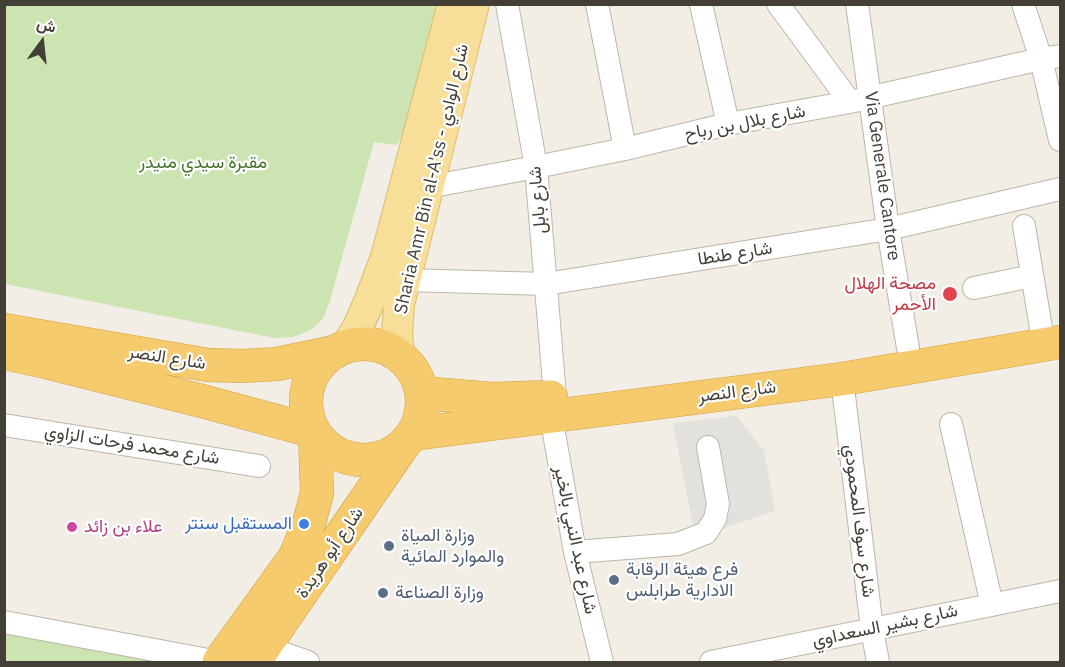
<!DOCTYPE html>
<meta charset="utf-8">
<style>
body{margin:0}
#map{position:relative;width:1065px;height:667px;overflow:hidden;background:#f2eee6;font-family:"IBM Plex Sans",Vazirmatn,sans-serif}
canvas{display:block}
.frame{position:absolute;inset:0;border:6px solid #443f36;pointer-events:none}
.north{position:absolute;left:12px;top:12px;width:60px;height:60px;-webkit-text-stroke:4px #fff;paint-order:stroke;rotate:15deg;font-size:16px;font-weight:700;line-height:24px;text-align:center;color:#443f36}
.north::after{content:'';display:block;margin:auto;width:21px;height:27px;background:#443f36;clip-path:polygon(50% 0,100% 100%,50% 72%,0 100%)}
</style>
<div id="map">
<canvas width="1065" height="667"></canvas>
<div class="frame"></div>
<div class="north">ش</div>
</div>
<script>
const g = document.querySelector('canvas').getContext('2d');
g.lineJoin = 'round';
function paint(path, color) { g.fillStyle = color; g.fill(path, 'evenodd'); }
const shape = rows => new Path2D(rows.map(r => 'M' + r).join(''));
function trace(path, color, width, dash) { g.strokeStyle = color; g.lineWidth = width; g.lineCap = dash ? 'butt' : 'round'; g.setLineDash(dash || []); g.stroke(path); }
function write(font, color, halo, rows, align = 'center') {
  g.font = font + ' "IBM Plex Sans",Vazirmatn,sans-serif'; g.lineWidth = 4.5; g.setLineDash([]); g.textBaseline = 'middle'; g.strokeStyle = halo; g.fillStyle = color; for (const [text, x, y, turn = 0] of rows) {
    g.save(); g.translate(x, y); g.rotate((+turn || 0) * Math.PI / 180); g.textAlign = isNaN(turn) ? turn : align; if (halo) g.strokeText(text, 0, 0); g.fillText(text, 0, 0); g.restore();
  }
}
paint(shape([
 [4,5,447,5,427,86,397,145,374,142,329,304,323,319,311,330,293,337,274,338,5,284],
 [5,631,164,662,5,662]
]), '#cce4b1');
paint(shape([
 [736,416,764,450,775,511,726,527,707,542,696,542,673,423]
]), '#e3e1de');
const minor = shape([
 [507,4,536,167,555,396],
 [597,4,625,149],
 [701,4,728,124],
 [778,4,850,102],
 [857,4,888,229,908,348],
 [1023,4,1041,59,1060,140],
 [428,187,536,167,625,149,728,124,850,102,1041,59,1060,56],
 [1024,226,1041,328],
 [405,280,546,284,888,229,1060,189],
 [974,288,1032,276],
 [842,379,872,629,878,662],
 [551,416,575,552,602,662],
 [951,424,992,605],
 [4,425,259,466],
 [575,552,678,544,706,533,715,519,718,504,708,447],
 [4,622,219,662],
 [266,647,308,662],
 [711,662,1060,591]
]);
const major = shape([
 [347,345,358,327,369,302,386,257,453,4],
 [399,355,397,334,399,305,474,4]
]);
const highway = shape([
 [4,330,208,365,243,366,277,364,330,353],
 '306 402a58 58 0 1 1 116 0a58 58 0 1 1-116 0Z',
 [4,353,46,362,202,401,313,431],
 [422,393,492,399,551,397],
 [413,434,842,379,1060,342],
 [219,662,295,557,309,523,317,493,315,434],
 [254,662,404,444]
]);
trace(minor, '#bdb6a9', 24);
trace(major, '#dcbc6a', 32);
trace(highway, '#d3a03f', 34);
trace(minor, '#fff', 22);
trace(major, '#f8df99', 30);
trace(highway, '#f5cb6e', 33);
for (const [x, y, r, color] of [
 [950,294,8,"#e0444e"],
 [304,524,6,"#3f7fe0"],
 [72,527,6,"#d1479c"],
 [389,546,6,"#5c6f8a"],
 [614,580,6,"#5c6f8a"],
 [383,593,6,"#5c6f8a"]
]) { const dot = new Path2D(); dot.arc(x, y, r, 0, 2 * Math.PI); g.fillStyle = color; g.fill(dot); trace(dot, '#fff', 2); }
write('18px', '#443f36', '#fff', [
 ["شارع بلال بن رباح",745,123,-11],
 ["Via Generale Cantore",882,176,82],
 ["Sharia Amr Bin al-A'ss - شارع الوادي",432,179,-77],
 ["شارع بابل",538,200,-95],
 ["شارع طنطا",735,254,-9],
 ["شارع النصر",167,358,9],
 ["شارع النصر",737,392,-7],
 ["شارع محمد فرحات الزاوي",132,445,9],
 ["شارع سوف المحمودي",859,521,83],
 ["شارع عبد النبي بالخير",575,540,78],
 ["شارع أبو هريدة",330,553,-56],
 ["شارع بشير السعداوي",885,626,-12]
]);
write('18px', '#45722d', '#fff', [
 ["مقبرة سيدي منيدر",203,163]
]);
write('18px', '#be3a42', '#fff', [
 ["مصحة الهلال",936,284],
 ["الأحمر",936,305]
], 'right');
write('18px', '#366cbe', '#fff', [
 ["المستقبل سنتر",292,524]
], 'right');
write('18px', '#b23c85', '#fff', [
 ["علاء بن زائد",84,527]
], 'left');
write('18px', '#4e5e75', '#fff', [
 ["وزارة المياة",401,536],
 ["والموارد المائية",401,557],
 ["فرع هيئة الرقابة",626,570],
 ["الادارية طرابلس",626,591],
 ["وزارة الصناعة",395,593]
], 'left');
</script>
